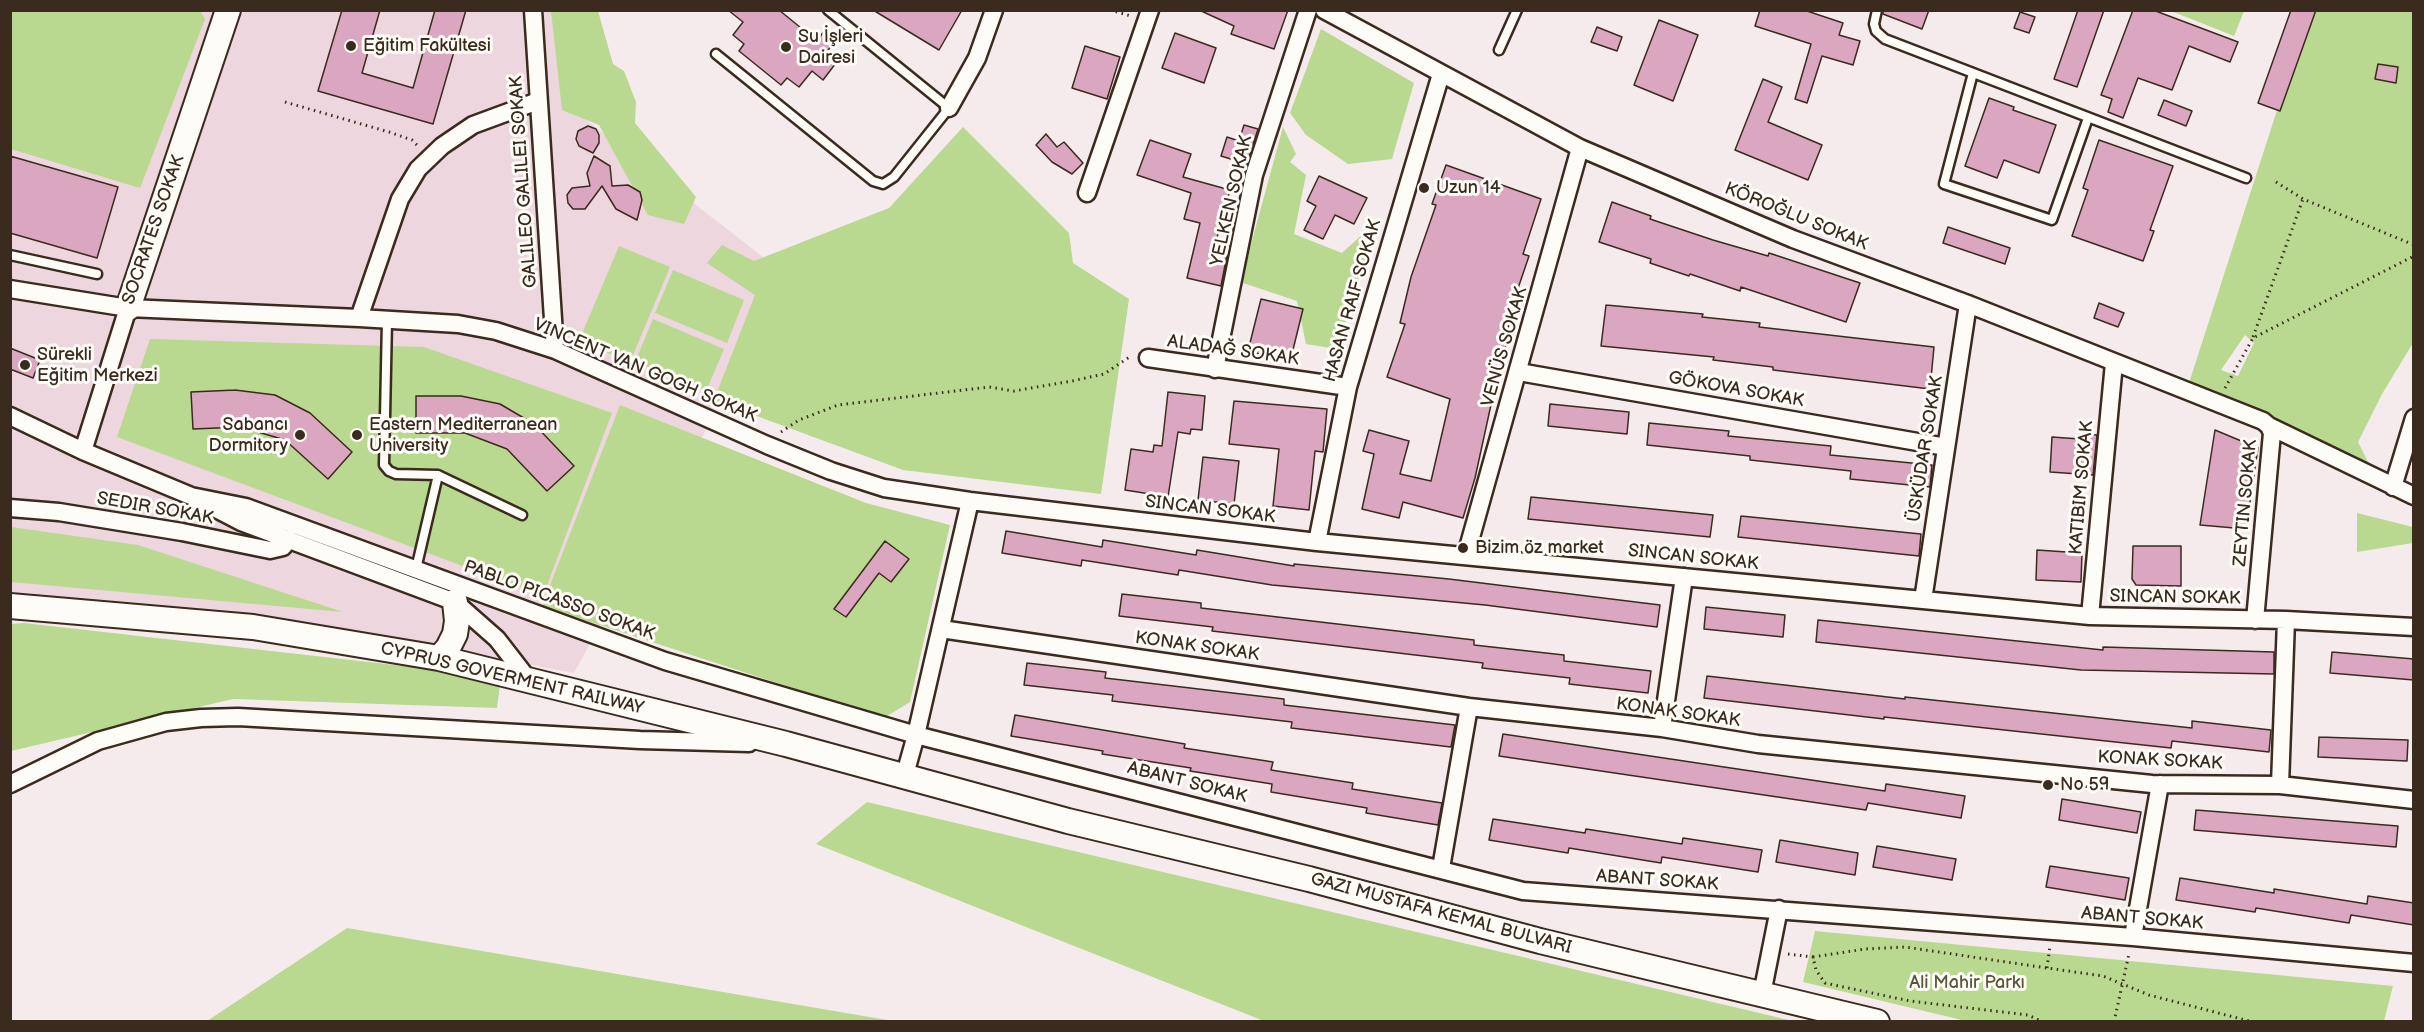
<!DOCTYPE html>
<meta charset="utf-8">
<style>
body{margin:0}
#map{position:relative;width:2424px;height:1032px;overflow:hidden;background:#f6ebec;font-family:"Balsamiq Sans",sans-serif}
canvas{display:block}
.frame{position:absolute;inset:0;border:12px solid #3b2a1e;pointer-events:none}
</style>
<div id="map">
<canvas width="2424" height="1032"></canvas>
<div class="frame"></div>
</div>
<script>
const g = document.querySelector('canvas').getContext('2d');
g.lineJoin = 'round';
function paint(path, color) { g.fillStyle = color; g.fill(path, 'evenodd'); }
const shape = rows => new Path2D(rows.map(r => 'M' + r).join(''));
function trace(path, color, width, dash) { g.strokeStyle = color; g.lineWidth = width; g.lineCap = dash ? 'butt' : 'round'; g.setLineDash(dash || []); g.stroke(path); }
function write(font, color, halo, rows, align = 'center') {
  g.font = font + ' "Balsamiq Sans",sans-serif'; g.lineWidth = 6; g.setLineDash([]); g.textBaseline = 'middle'; g.strokeStyle = halo; g.fillStyle = color; for (const [text, x, y, turn = 0] of rows) {
    g.save(); g.translate(x, y); g.rotate((+turn || 0) * Math.PI / 180); g.textAlign = isNaN(turn) ? turn : align; if (halo) g.strokeText(text, 0, 0); g.fillText(text, 0, 0); g.restore();
  }
}
paint(shape([
 [11,11,555,11,563,102,789,277,574,673,336,628,11,592]
]), '#eed6de');
paint(shape([
 [10,11,200,11,205,19,140,188,11,149],
 [551,11,598,11,613,64,624,71,636,102,635,123,696,197,684,224,648,215,599,125,562,110],
 [2171,11,2244,10,2244,11,2234,36],
 [2309,11,2413,11,2413,343,2382,394,2358,442,2369,464,2189,383],
 [2245,335,2254,343,2238,376,2221,370],
 [1321,29,1414,83,1392,159,1348,164,1306,135,1290,113],
 [963,127,1069,233,1073,263,1129,299,1101,494,903,470,743,411,712,405,755,295,707,263,722,245,754,261,889,208],
 [1283,127,1296,154,1290,162,1306,175,1294,234,1342,253,1378,220,1337,349,1306,344,1297,301,1243,283,1250,248],
 [619,246,670,267,630,362,579,341],
 [673,270,744,300,727,343,655,313],
 [653,319,724,349,706,391,635,362],
 [150,339,424,347,612,413,543,596,117,437],
 [620,405,866,503,950,525,910,702,884,718,542,606],
 [2357,513,2413,527,2413,543,2357,552],
 [11,527,138,545,343,612,11,582],
 [24,623,501,677,497,708,233,699,11,751,10,624],
 [867,802,1793,1021,1264,1021,816,844],
 [347,928,893,1021,207,1021],
 [1815,931,2393,986,2384,1021,1966,1021,1803,982]
]), '#b9d890');
const building = shape([
 [342,10,380,10,362,73,413,88,435,10,466,10,433,124,318,91,342,10],
 [728,10,779,10,817,41,824,31,836,41,828,50,839,59,823,80,812,71,799,87,787,78,781,85,739,51,744,44,733,35,743,22,728,10],
 [873,10,962,10,939,50,873,10],
 [1199,10,1288,10,1274,49,1231,34,1234,26,1199,10],
 [1760,10,1804,10,1843,23,1839,35,1860,41,1853,65,1822,56,1807,103,1795,99,1811,44,1755,26,1760,10],
 [1883,10,1929,10,1922,29,1883,14,1883,10],
 [2078,10,2104,10,2077,87,2054,79,2078,10],
 [2133,10,2153,10,2238,42,2230,62,2189,46,2172,90,2138,78,2123,118,2108,112,2112,99,2101,95,2133,10],
 [2291,10,2316,10,2280,111,2258,103,2291,10],
 [2020,12,2035,17,2029,33,2014,28,2020,12],
 [1659,20,1698,35,1673,101,1634,85,1659,20],
 [1597,27,1622,37,1617,51,1591,42,1597,27],
 [1175,33,1216,48,1204,83,1162,68,1175,33],
 [1085,46,1120,57,1107,99,1072,88,1085,46],
 [2378,64,2398,67,2396,83,2375,79,2378,64],
 [1763,79,1782,87,1768,122,1822,145,1808,180,1735,150,1763,79],
 [1989,98,2014,107,2013,110,2056,125,2039,173,2004,160,1997,178,1965,166,1989,98],
 [2164,100,2192,111,2186,126,2158,115,2164,100],
 [1244,125,1258,129,1247,164,1221,156,1227,137,1239,141,1244,125],
 [588,126,596,129,599,135,599,143,593,153,579,146,576,139,578,131,588,126],
 [1046,134,1057,147,1064,142,1083,163,1072,174,1052,162,1036,145,1046,134],
 [1150,140,1191,154,1183,177,1230,190,1213,252,1227,255,1221,286,1187,278,1200,223,1184,219,1191,193,1137,175,1150,140],
 [2099,140,2173,166,2150,230,2154,231,2143,261,2072,236,2088,190,2083,188,2099,140],
 [10,156,118,187,97,258,10,233,10,156],
 [594,156,610,166,612,186,628,185,640,192,642,200,637,220,616,209,602,186,585,209,573,209,568,203,567,195,572,188,590,186,587,173,594,156],
 [1446,165,1541,199,1523,254,1529,256,1511,309,1505,350,1503,350,1475,478,1463,518,1403,502,1399,518,1362,509,1374,454,1363,451,1369,430,1409,441,1400,474,1431,481,1450,399,1387,377,1405,324,1400,323,1411,277,1436,205,1432,204,1446,165],
 [1319,176,1367,198,1354,224,1335,215,1323,239,1304,230,1316,206,1307,201,1319,176],
 [1612,202,1651,216,1650,219,1713,240,1768,256,1769,253,1860,283,1846,322,1741,287,1740,291,1690,274,1689,276,1650,263,1651,259,1599,242,1612,202],
 [1948,227,2010,248,2005,264,1943,243,1948,227],
 [1261,299,1303,309,1290,362,1248,351,1261,299],
 [2099,303,2124,313,2118,327,2094,318,2099,303],
 [1606,305,1703,314,1702,317,1760,323,1759,327,1934,347,1930,389,1773,370,1773,367,1713,360,1714,357,1601,346,1606,305],
 [10,348,40,360,33,378,10,369,10,348],
 [235,390,275,395,310,413,352,452,328,479,285,440,241,427,193,429,191,392,235,390],
 [1168,392,1205,396,1202,430,1191,429,1190,434,1178,432,1166,510,1148,507,1150,494,1125,490,1131,449,1153,452,1154,445,1162,446,1168,392],
 [416,396,461,396,500,404,534,424,574,466,547,491,507,449,465,433,416,433,416,396],
 [1234,401,1327,409,1323,452,1315,451,1309,510,1273,506,1279,449,1229,444,1234,401],
 [1550,404,1629,412,1627,434,1548,426,1550,404],
 [1649,423,1729,431,1728,436,1831,446,1830,455,1932,465,1930,487,1850,479,1851,471,1750,460,1750,456,1647,445,1649,423],
 [2215,430,2258,448,2246,529,2200,525,2215,430],
 [2080,434,2097,435,2093,475,2050,472,2052,437,2080,439,2080,434],
 [1203,457,1239,461,1234,504,1198,500,1203,457],
 [1531,497,1713,515,1710,537,1528,519,1531,497],
 [1741,516,1921,534,1919,556,1738,537,1741,516],
 [1006,531,1102,547,1103,540,1196,555,1197,550,1294,566,1294,564,1449,579,1660,605,1657,627,1485,605,1272,585,1179,570,1178,575,1082,560,1081,566,1002,553,1006,531],
 [885,541,909,559,891,582,879,573,846,617,834,609,885,541],
 [2133,546,2181,546,2181,586,2136,585,2132,579,2133,546],
 [2037,550,2082,553,2081,582,2036,580,2037,550],
 [1122,594,1201,603,1201,608,1474,640,1474,645,1564,655,1564,661,1651,671,1648,693,1569,684,1570,678,1482,668,1483,663,1212,631,1213,627,1119,616,1122,594],
 [1706,607,1785,615,1783,637,1704,629,1706,607],
 [1818,620,2103,650,2103,647,2274,652,2274,674,2081,670,1816,642,1818,620],
 [2332,652,2414,659,2414,680,2330,673,2332,652],
 [1027,663,1106,672,1105,678,1284,699,1284,705,1455,725,1451,747,1291,728,1292,722,1112,701,1113,695,1024,685,1027,663],
 [1707,676,1905,699,1905,697,2192,728,2192,721,2271,730,2269,752,2172,741,2171,748,1884,717,1884,719,1704,698,1707,676],
 [1015,715,1185,744,1184,748,1273,762,1271,770,1353,783,1352,789,1442,803,1438,825,1366,813,1367,808,1271,792,1272,784,1190,771,1191,768,1102,754,1103,751,1011,736,1015,715],
 [1503,734,1885,791,1886,784,1965,796,1961,818,1868,803,1866,810,1499,756,1503,734],
 [2319,737,2408,740,2407,761,2318,757,2319,737],
 [2062,799,2141,812,2137,833,2059,820,2062,799],
 [2196,810,2398,826,2396,847,2194,830,2196,810],
 [1493,819,1585,833,1586,829,1682,844,1683,838,1762,850,1758,872,1662,857,1661,863,1569,848,1568,853,1489,840,1493,819],
 [1780,840,1858,853,1855,875,1776,862,1780,840],
 [1877,846,1956,859,1952,880,1873,867,1877,846],
 [2050,866,2129,878,2125,900,2046,887,2050,866],
 [2180,878,2274,893,2274,889,2367,904,2368,896,2414,903,2414,925,2351,915,2349,923,2256,908,2255,912,2176,900,2180,878]
]);
paint(building, '#dba6bf');
trace(building, '#3b2a1e', 1.5);
const lane = shape([
 [1877,10,1874,24,1876,31,1885,39,2246,178],
 [1499,50,1517,10],
 [716,54,873,181,883,184,894,177,949,108,828,10],
 [1973,73,1944,184,2052,220,2088,118],
 [10,255,97,274],
 [387,320,384,465,389,471,396,474,438,475,522,515],
 [416,569,438,475]
]);
const street = shape([
 [533,10,555,350],
 [1324,10,1580,148,1793,239,1968,304,2263,421,2269,426,2414,496],
 [949,108,977,58,994,10],
 [1087,193,1150,10],
 [10,289,128,308,359,318,458,324,496,331,555,350,767,445,831,471,884,488,970,501,1317,542,2090,616,2286,620,2414,627],
 [359,318,400,199,418,169,442,146,473,125,538,101],
 [1148,358,1348,387],
 [1215,369,1254,175,1308,10],
 [1519,372,1946,447],
 [10,416,83,451,191,496,241,522,455,602,497,639,528,679],
 [83,451,128,308],
 [2393,487,2414,418],
 [191,496,246,507,665,661,916,735,1523,891,2133,937,2414,963],
 [10,508,59,512,182,532,270,550,283,547,289,539],
 [1317,542,1348,387,1441,74],
 [1466,555,1580,148],
 [1923,600,1968,304],
 [2090,616,2114,363],
 [2255,620,2272,433,2269,426],
 [941,629,1469,707,1662,728,1758,744,2152,784,2280,785,2414,800],
 [1662,728,1684,577],
 [904,778,916,735,970,501],
 [10,784,98,741,166,722,201,718,238,717,640,740,749,743],
 [2280,785,2286,620],
 [1441,868,1469,707],
 [2133,937,2160,784],
 [1762,994,1779,909]
]);
const secondary = shape([
 [128,308,228,10],
 [10,606,253,627,439,658,786,744,1068,821,1309,879,1540,941,1877,1022],
 [439,658,448,648,455,634,457,621,455,602]
]);
trace(lane, '#3b2a1e', 13);
trace(street, '#3b2a1e', 21);
trace(secondary, '#3b2a1e', 28);
trace(shape([
 [1110,10,1131,16],
 [285,102,389,132,412,140,417,145],
 [2276,182,2303,199,2414,245],
 [2253,337,2303,199],
 [2225,388,2253,338,2414,256],
 [781,432,799,420,838,405,989,387,1014,391,1072,381,1104,374,1131,356],
 [1788,954,1813,957,1816,970,1825,983,1910,1001,2028,1015,2043,1022],
 [1813,957,1865,949,1905,947,2047,968,2103,976,2149,995,2253,1022],
 [2047,968,2050,946],
 [2114,1022,2129,954]
]), '#3b2a1e', 3, [1.5, 4.5]);
trace(lane, '#fdfcf7', 8);
trace(street, '#fdfcf7', 16);
trace(secondary, '#fdfcf7', 24);
for (const [x, y, r, color] of [
 [351,46,6,"#3b2a1e"],
 [786,47,6,"#3b2a1e"],
 [1424,188,6,"#3b2a1e"],
 [25,365,6,"#3b2a1e"],
 [300,435,6,"#3b2a1e"],
 [357,435,6,"#3b2a1e"],
 [1463,548,6,"#3b2a1e"],
 [2048,785,6,"#3b2a1e"]
]) { const dot = new Path2D(); dot.arc(x, y, r, 0, 2 * Math.PI); g.fillStyle = color; g.fill(dot); trace(dot, '#fdfcf7', 2); }
write('18px', '#3b2a1e', '#fdfcf7', [
 ["Su İşleri",798,37],
 ["Dairesi",798,58],
 ["Eğitim Fakültesi",363,46],
 ["Uzun 14",1436,188],
 ["Sürekli",37,355],
 ["Eğitim Merkezi",37,376],
 ["Sabancı",288,425,"right"],
 ["Dormitory",288,446,"right"],
 ["Eastern Mediterranean",369,425],
 ["University",369,446],
 ["Bizim öz market",1475,548],
 ["No 59",2060,785]
], 'left');
write('18px', '#3b2a1e', '#fdfcf7', [
 ["GALILEO GALILEI SOKAK",524,182,-94],
 ["YELKEN SOKAK",1232,201,-77],
 ["KÖROĞLU SOKAK",1796,217,22],
 ["SOCRATES SOKAK",154,230,-71],
 ["HASAN RAIF SOKAK",1353,301,-74],
 ["VENÜS SOKAK",1505,347,-74],
 ["ALADAĞ SOKAK",1233,351,8],
 ["VINCENT VAN GOGH SOKAK",645,371,23],
 ["GÖKOVA SOKAK",1736,390,10],
 ["ÜSKÜDAR SOKAK",1926,449,-81],
 ["KATIBIM SOKAK",2082,488,-85],
 ["ZEYTIN SOKAK",2246,503,-85],
 ["SEDIR SOKAK",155,509,10],
 ["SINCAN SOKAK",1210,510,7],
 ["SINCAN SOKAK",1693,558,6],
 ["SINCAN SOKAK",2175,598,1],
 ["PABLO PICASSO SOKAK",559,601,20],
 ["KONAK SOKAK",1197,647,8],
 ["CYPRUS GOVERMENT RAILWAY",512,679,13],
 ["KONAK SOKAK",1678,713,8],
 ["KONAK SOKAK",2160,761,3],
 ["ABANT SOKAK",1187,783,14],
 ["ABANT SOKAK",1657,881,4],
 ["GAZI MUSTAFA KEMAL BULVARI",1441,914,15],
 ["ABANT SOKAK",2142,919,5]
]);
write('18px', '#5a563a', '#fdfcf7', [
 ["Ali Mahir Parkı",1967,983]
]);
</script>
